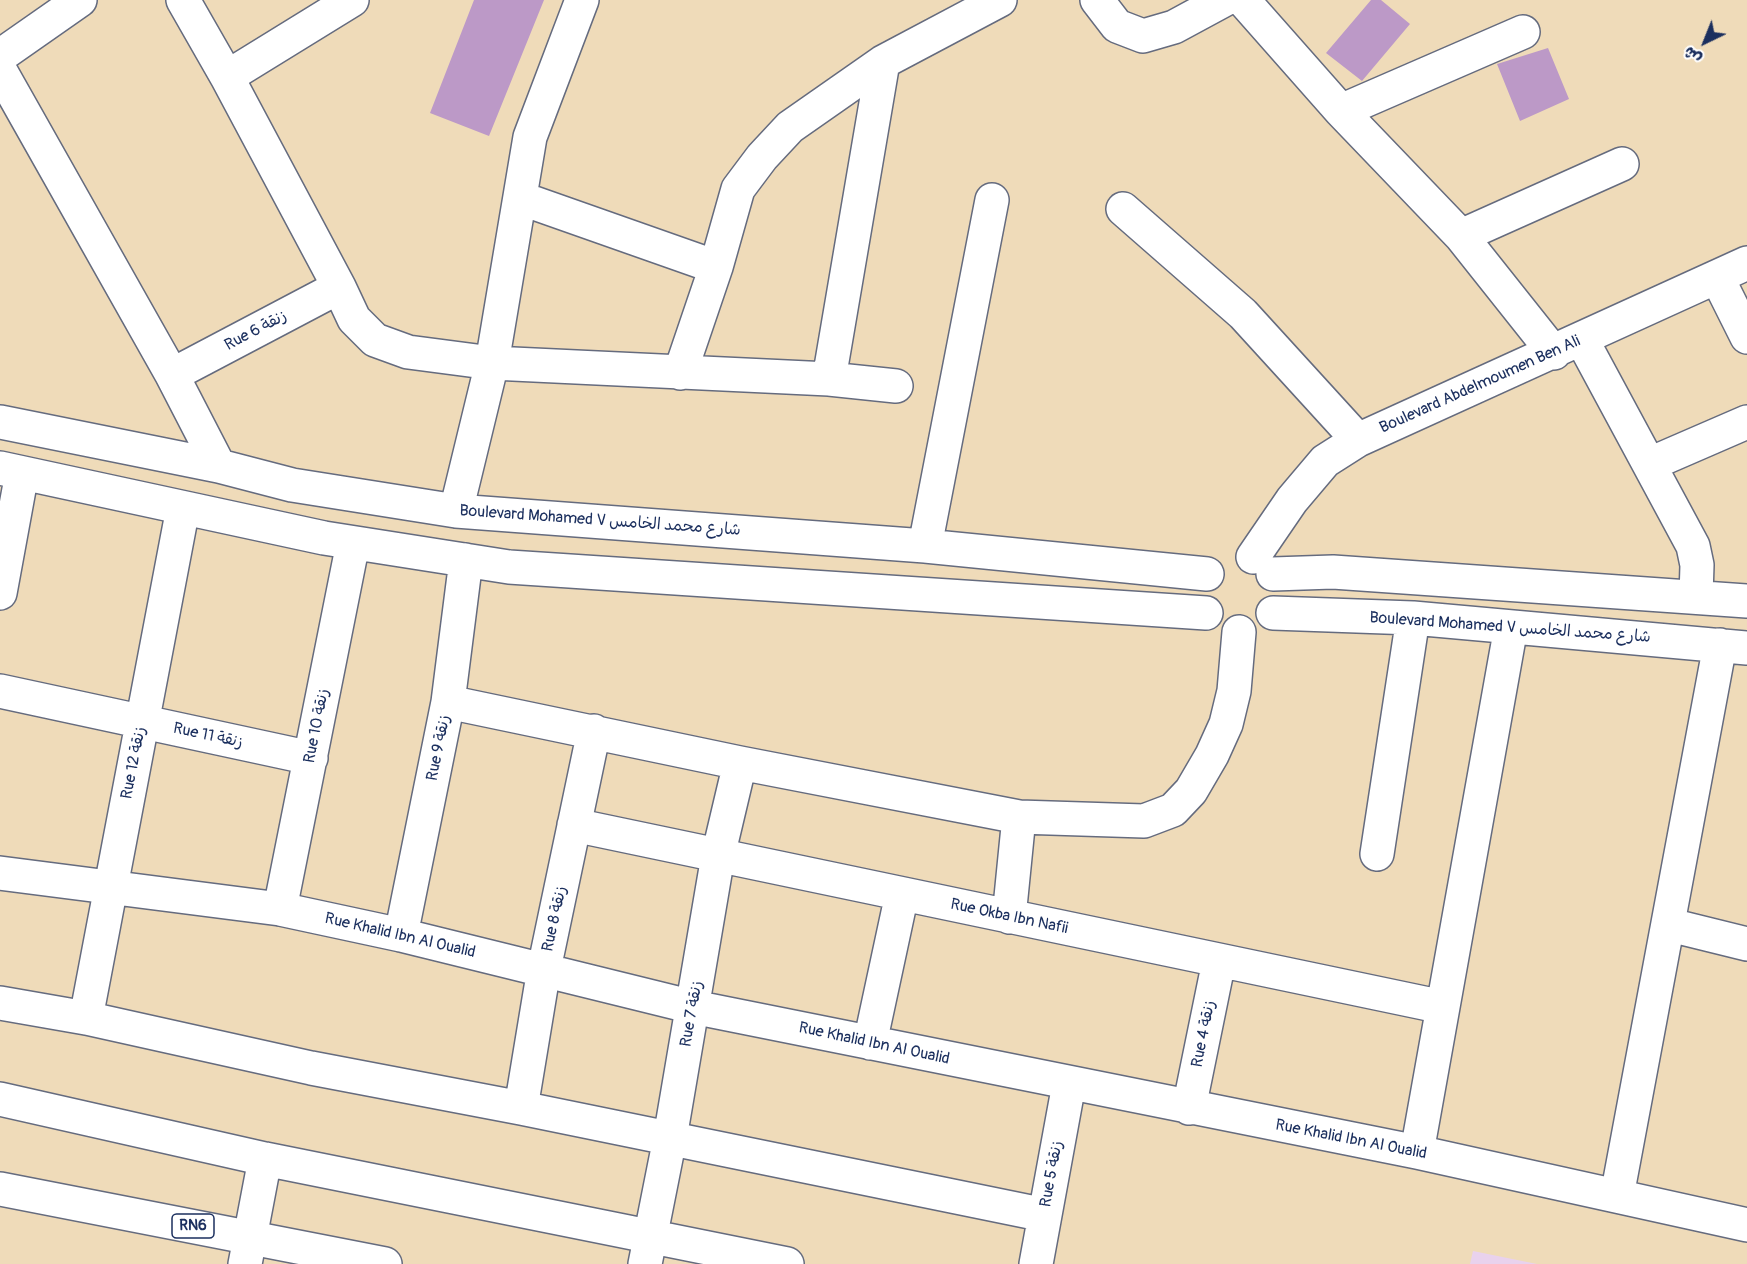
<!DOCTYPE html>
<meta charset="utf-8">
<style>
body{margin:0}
#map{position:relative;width:1747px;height:1264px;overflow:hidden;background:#efdbb9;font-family:Pangolin,"Playpen Sans Arabic",sans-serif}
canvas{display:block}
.north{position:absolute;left:1675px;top:12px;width:60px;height:60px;-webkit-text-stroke:4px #fff;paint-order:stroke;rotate:223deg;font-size:16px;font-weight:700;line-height:24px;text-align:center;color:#1b2f5e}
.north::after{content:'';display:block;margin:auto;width:21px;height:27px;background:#1b2f5e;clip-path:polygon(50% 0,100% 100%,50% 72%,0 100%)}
</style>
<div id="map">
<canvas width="1747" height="1264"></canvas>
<div class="north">ش</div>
</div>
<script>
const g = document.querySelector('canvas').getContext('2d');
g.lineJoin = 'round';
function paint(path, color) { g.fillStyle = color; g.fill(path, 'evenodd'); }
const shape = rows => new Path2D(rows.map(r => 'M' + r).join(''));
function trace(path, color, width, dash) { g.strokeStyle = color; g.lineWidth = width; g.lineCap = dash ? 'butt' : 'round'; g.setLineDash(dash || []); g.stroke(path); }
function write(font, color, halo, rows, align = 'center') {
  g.font = font + ' Pangolin,"Playpen Sans Arabic",sans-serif'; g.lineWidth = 5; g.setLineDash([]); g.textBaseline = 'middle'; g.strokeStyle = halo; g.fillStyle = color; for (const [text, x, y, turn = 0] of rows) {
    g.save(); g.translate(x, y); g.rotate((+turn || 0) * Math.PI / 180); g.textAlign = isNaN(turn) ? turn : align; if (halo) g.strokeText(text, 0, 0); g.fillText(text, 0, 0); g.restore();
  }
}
paint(shape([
 [1473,1251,1537,1264,1470,1264]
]), '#e9d2ed');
paint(shape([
 [474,0,544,0,489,136,430,113],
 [1371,0,1381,0,1410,24,1362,81,1326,53],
 [1548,48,1569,99,1520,121,1497,64]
]), '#bc99c7');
const minor = shape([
 [183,0,227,77,339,287,354,319,375,340,408,352,492,363,829,379,896,386],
 [1097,0,1117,26,1143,36,1174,27,1224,0],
 [1243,0,1341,111,1461,236,1554,353],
 [0,56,80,0],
 [0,70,172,375,219,466],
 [227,77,352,0],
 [1341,111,1523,32],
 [520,198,716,267],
 [1123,209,1243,314,1358,440],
 [1461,236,1622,164],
 [1717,277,1747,337],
 [1582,340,1693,546,1697,565,1696,596],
 [680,373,716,267,738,189,762,157,790,127,883,62,1000,0],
 [172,375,339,287],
 [829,379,883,62],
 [0,422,219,466,292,485,456,511,925,546,1207,574],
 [1650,464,1747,422],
 [0,468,324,538,509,567,1206,613],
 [456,511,492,363,530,137,582,0],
 [925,546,992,200],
 [1253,557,1292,500,1325,461,1358,440,1747,263],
 [1273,574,1333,572,1747,601],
 [0,593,22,473],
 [1273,613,1413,618,1747,648],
 [0,691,311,758],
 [448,702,740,763,1019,817,1144,821,1173,810,1191,791,1212,755,1226,724,1234,691,1239,632],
 [574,825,1443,1007],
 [1377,854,1413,618],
 [0,873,280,909,401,935,693,1007,1417,1152,1747,1225],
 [280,909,353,543],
 [1009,917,1019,817],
 [1670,925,1747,944],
 [401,935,448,702,466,560],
 [0,1003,86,1018,311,1068,521,1108,1045,1215],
 [86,1018,183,508],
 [870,1043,902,894],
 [0,1099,265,1159,787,1264],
 [521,1108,544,969,594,731],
 [1189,1108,1219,961],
 [1417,1152,1511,627],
 [1617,1196,1720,645],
 [245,1264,265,1159],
 [645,1264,670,1138,718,856,740,763],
 [1036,1264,1069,1084]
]);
const major = shape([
 [0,1189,385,1264]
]);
trace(minor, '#656b7e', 36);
trace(major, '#656b7e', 36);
trace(minor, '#fff', 33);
trace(major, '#fff', 33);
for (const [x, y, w] of [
 [193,1226,42]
]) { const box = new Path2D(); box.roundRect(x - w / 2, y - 12, w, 24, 4.5); g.fillStyle = '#fff'; g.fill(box); trace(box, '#1b2f5e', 1.5); }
write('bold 15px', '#1b2f5e', null, [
 ["RN6",193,1226]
]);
write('16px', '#1b2f5e', '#fff', [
 ["Rue 6 زنقة",256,331,-28],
 ["Boulevard Abdelmoumen Ben Ali",1480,385,-24],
 ["Boulevard Mohamed V شارع محمد الخامس",600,521,4],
 ["Boulevard Mohamed V شارع محمد الخامس",1510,628,4],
 ["Rue 10 زنقة",317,726,-79],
 ["Rue 11 زنقة",208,736,12],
 ["Rue 9 زنقة",439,748,-79],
 ["Rue 12 زنقة",134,763,-79],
 ["Rue Okba Ibn Nafii",1009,917,12],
 ["Rue 8 زنقة",555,919,-78],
 ["Rue Khalid Ibn Al Oualid",400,936,13],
 ["Rue 7 زنقة",692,1014,-80],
 ["Rue 4 زنقة",1204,1034,-79],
 ["Rue Khalid Ibn Al Oualid",874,1044,12],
 ["Rue Khalid Ibn Al Oualid",1351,1140,11],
 ["Rue 5 زنقة",1052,1174,-80]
]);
</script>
